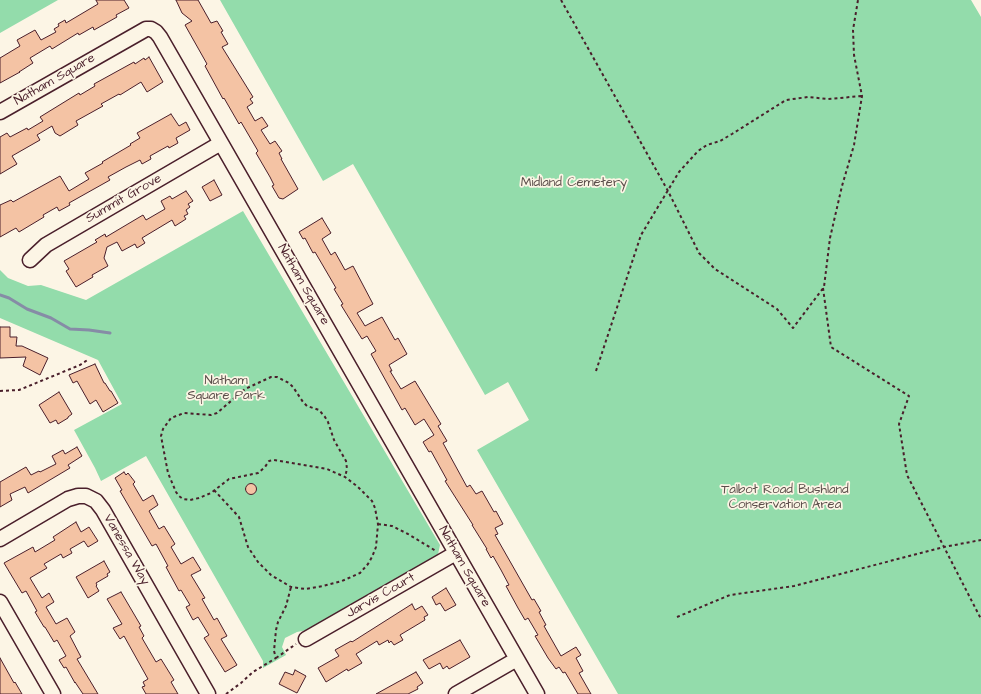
<!DOCTYPE html>
<style>
body{margin:0}
canvas{display:block;background:#fcf5e5}
</style>
<canvas width="981" height="694"></canvas>
<script>
const g = document.querySelector('canvas').getContext('2d');
g.lineJoin = 'round';
function paint(path, color) { g.fillStyle = color; g.fill(path, 'evenodd'); }
const shape = rows => new Path2D(rows.map(r => 'M' + r).join(''));
function trace(path, color, width, dash) { g.strokeStyle = color; g.lineWidth = width; g.lineCap = dash ? 'butt' : 'round'; g.setLineDash(dash || []); g.stroke(path); }
function write(font, color, halo, rows, align = 'center') {
  g.font = font + ' "Architects Daughter",sans-serif'; g.lineWidth = 3.5; g.setLineDash([]); g.textBaseline = 'middle'; g.strokeStyle = halo; g.fillStyle = color; for (const [text, x, y, turn = 0] of rows) {
    g.save(); g.translate(x, y); g.rotate((+turn || 0) * Math.PI / 180); g.textAlign = isNaN(turn) ? turn : align; if (halo) g.strokeText(text, 0, 0); g.fillText(text, 0, 0); g.restore();
  }
}
paint(shape([
 [0,0,58,0,0,33],
 [220,0,971,0,981,17,981,694,618,694,477,450,529,420,508,382,485,395,353,164,323,181],
 [243,211,440,545,437,559,318,628,297,632,285,638,282,647,286,655,263,668,263,661,146,456,101,481,95,468,74,430,122,404,98,360,0,318,0,270,8,278,28,286,41,285,86,300]
]), '#93dcab');
trace(shape([
 [0,295,9,298,27,309,51,318,70,329,89,330,110,333]
]), '#868ca6', 3);
const building = shape([
 [96,0,124,0,129,8,116,15,117,17,94,30,93,27,79,35,78,33,52,49,50,46,30,58,33,63,19,72,20,72,0,83,0,58,20,46,17,40,35,30,41,40,56,32,54,29,59,26,58,24,65,20,66,23,98,4,96,0],
 [176,0,198,0,211,23,217,21,223,31,221,32,228,44,222,47,253,97,250,99,253,103,247,107,255,121,262,117,268,126,261,130,270,144,275,141,282,151,279,153,282,159,281,159,298,189,283,199,279,198,272,186,274,185,270,177,256,153,258,151,241,122,239,124,224,98,223,99,205,66,207,64,185,25,192,21,182,13,176,0],
 [149,57,163,82,147,92,141,82,120,95,119,94,101,104,103,106,76,121,78,125,60,136,55,133,52,126,37,135,40,140,12,156,17,164,0,174,0,137,7,133,10,137,27,128,28,130,43,121,40,117,79,93,80,95,95,86,94,84,134,62,135,64,144,58,145,60,149,57],
 [171,114,179,126,186,122,190,130,176,138,178,143,169,148,168,146,150,156,151,159,142,164,140,160,126,167,108,177,110,180,69,203,70,205,59,211,57,207,43,215,44,217,19,232,16,228,0,237,0,205,11,200,13,202,60,176,69,191,89,179,85,173,103,163,102,162,131,145,130,144,140,138,137,133,171,114],
 [214,180,222,195,210,201,202,187,214,180],
 [186,191,193,201,188,204,190,207,186,210,188,214,184,216,186,219,175,226,172,220,142,238,145,243,137,248,135,244,122,251,117,242,107,247,104,258,108,266,92,275,93,277,76,287,66,271,69,269,64,261,97,242,95,240,105,234,106,237,143,215,146,220,165,209,161,201,170,196,172,199,186,191],
 [322,218,331,233,322,239,331,255,335,252,345,270,353,266,373,304,357,313,365,326,382,317,395,340,398,338,407,354,389,365,392,371,390,371,401,389,415,381,441,424,438,426,447,441,443,443,467,487,470,485,476,494,482,491,494,512,496,511,503,524,495,528,498,534,495,535,532,600,534,599,541,611,539,612,546,625,544,626,561,656,576,647,581,655,576,658,583,671,579,673,591,694,578,694,565,672,563,673,559,667,556,669,548,658,535,636,538,635,528,618,525,620,518,608,506,586,509,585,501,570,493,556,491,558,486,549,487,549,472,525,473,525,445,481,447,480,431,451,429,452,423,442,434,435,424,419,415,425,405,408,402,410,371,354,376,351,367,336,362,339,341,305,343,304,334,289,336,288,315,252,313,253,305,238,303,239,299,232,322,218],
 [0,327,10,327,10,337,17,337,16,346,22,346,48,358,40,375,23,366,26,357,0,358,0,327],
 [95,364,104,383,105,383,110,391,111,391,118,403,103,412,96,400,90,404,77,381,73,383,69,375,95,364],
 [59,392,72,414,68,417,68,418,58,424,56,420,50,423,39,405,59,392],
 [77,447,82,456,68,465,70,468,28,493,25,487,10,494,12,500,0,507,0,482,26,467,31,475,39,471,40,472,56,464,52,456,63,450,65,454,77,447],
 [124,472,126,475,128,473,135,482,133,484,143,501,153,495,158,505,149,511,159,529,164,526,175,544,171,547,181,564,193,557,201,570,191,575,205,598,202,599,214,620,217,618,227,636,221,639,237,665,225,672,204,638,209,635,198,617,193,620,186,607,190,605,181,590,179,591,166,567,168,566,156,544,152,546,120,491,122,490,115,478,124,472],
 '245.5 489a5.5 5.5 0 1 1 11 0a5.5 5.5 0 1 1-11 0Z',
 [76,522,81,532,89,527,98,541,88,547,84,541,70,549,72,553,63,558,61,554,44,564,47,568,30,578,42,598,49,593,54,602,46,607,56,624,67,618,75,632,70,636,81,657,77,659,98,694,83,694,75,682,75,683,66,667,64,668,59,660,66,656,57,640,54,642,45,627,44,627,35,612,37,611,26,591,22,593,4,563,33,547,35,552,55,540,53,537,76,522],
 [104,561,110,572,107,574,108,576,96,583,97,585,96,586,99,591,88,598,76,577,104,561],
 [446,588,456,605,445,611,440,603,436,605,432,597,446,588],
 [121,592,141,626,139,627,144,636,142,638,156,662,161,659,174,680,171,682,178,694,146,694,142,687,145,686,143,682,148,679,124,636,120,639,113,628,122,624,107,599,121,592],
 [412,604,415,610,422,606,428,615,424,617,425,620,400,635,403,640,394,645,391,641,389,643,388,640,379,645,377,641,356,654,362,663,348,671,347,669,326,682,318,668,339,656,335,650,351,641,352,642,412,604],
 [460,640,470,657,449,669,447,666,443,669,440,663,429,669,423,660,460,640],
 [0,658,14,683,15,682,22,694,0,694,0,658],
 [295,670,306,676,297,693,279,684,285,672,293,675,295,670],
 [416,672,423,683,417,687,418,689,408,694,376,694,416,672]
]);
paint(building, '#f4c3a4');
trace(building, '#4a1f2b', 1);
const minor = shape([
 [0,112,139,33,146,29,151,29,156,32,160,37,221,143,537,694],
 [30,260,46,245,221,143],
 [0,539,68,499,78,496,86,496,96,501,103,510,208,694],
 [0,602,53,694],
 [306,639,456,553],
 [456,694,517,659]
]);
trace(minor, '#4a1f2b', 17);
trace(shape([
 [561,0,668,191,699,253,715,269,777,309,793,328,824,287,830,238,842,186,854,145,862,96,854,55,853,30,858,0],
 [823,288,831,347,909,396,899,424,907,475,981,619],
 [596,371,641,235,679,172,698,151,707,145,720,141,732,134,786,100,808,97,828,99,862,96],
 [0,391,19,390,80,365,89,359],
 [214,490,239,517,248,547,258,562,271,575,291,587,305,589,323,586,342,581,360,573,368,564,372,557,376,547,378,524,375,508,372,501,358,487,345,477,327,469,274,460,269,461,265,467,258,473,229,479,211,493,199,498,190,500,183,499,179,496,176,492,168,473,161,436,163,429,171,418,184,413,211,415,217,413,245,389,271,377,277,377,289,383,293,387,303,402,307,406,319,410,325,417,328,422,334,440,346,461,347,469,345,477],
 [378,524,392,526,408,534,436,551],
 [677,617,730,595,794,586,944,547,981,540],
 [276,658,296,644],
 [226,694,241,683,253,672,276,658,274,651,276,630,278,622,286,606,291,587]
]), '#4a1f2b', 2, [3, 3]);
trace(minor, '#fcf5e5', 14);
write('13px', '#4a1f2b', '#fcf5e5', [
 ["Natham Square",55,80,-30],
 ["Summit Grove",124,199,-30],
 ["Natham Square",303,285,60],
 ["Vanessa Way",126,550,60],
 ["Natham Square",464,567,60],
 ["Jarvis Court",381,596,-30]
]);
write('13px', '#5c4e4b', '#fcf5e5', [
 ["Midland Cemetery",574,183],
 ["Natham",226,381],
 ["Square Park",226,396],
 ["Talbot Road Bushland",785,490],
 ["Conservation Area",785,505]
]);
</script>
